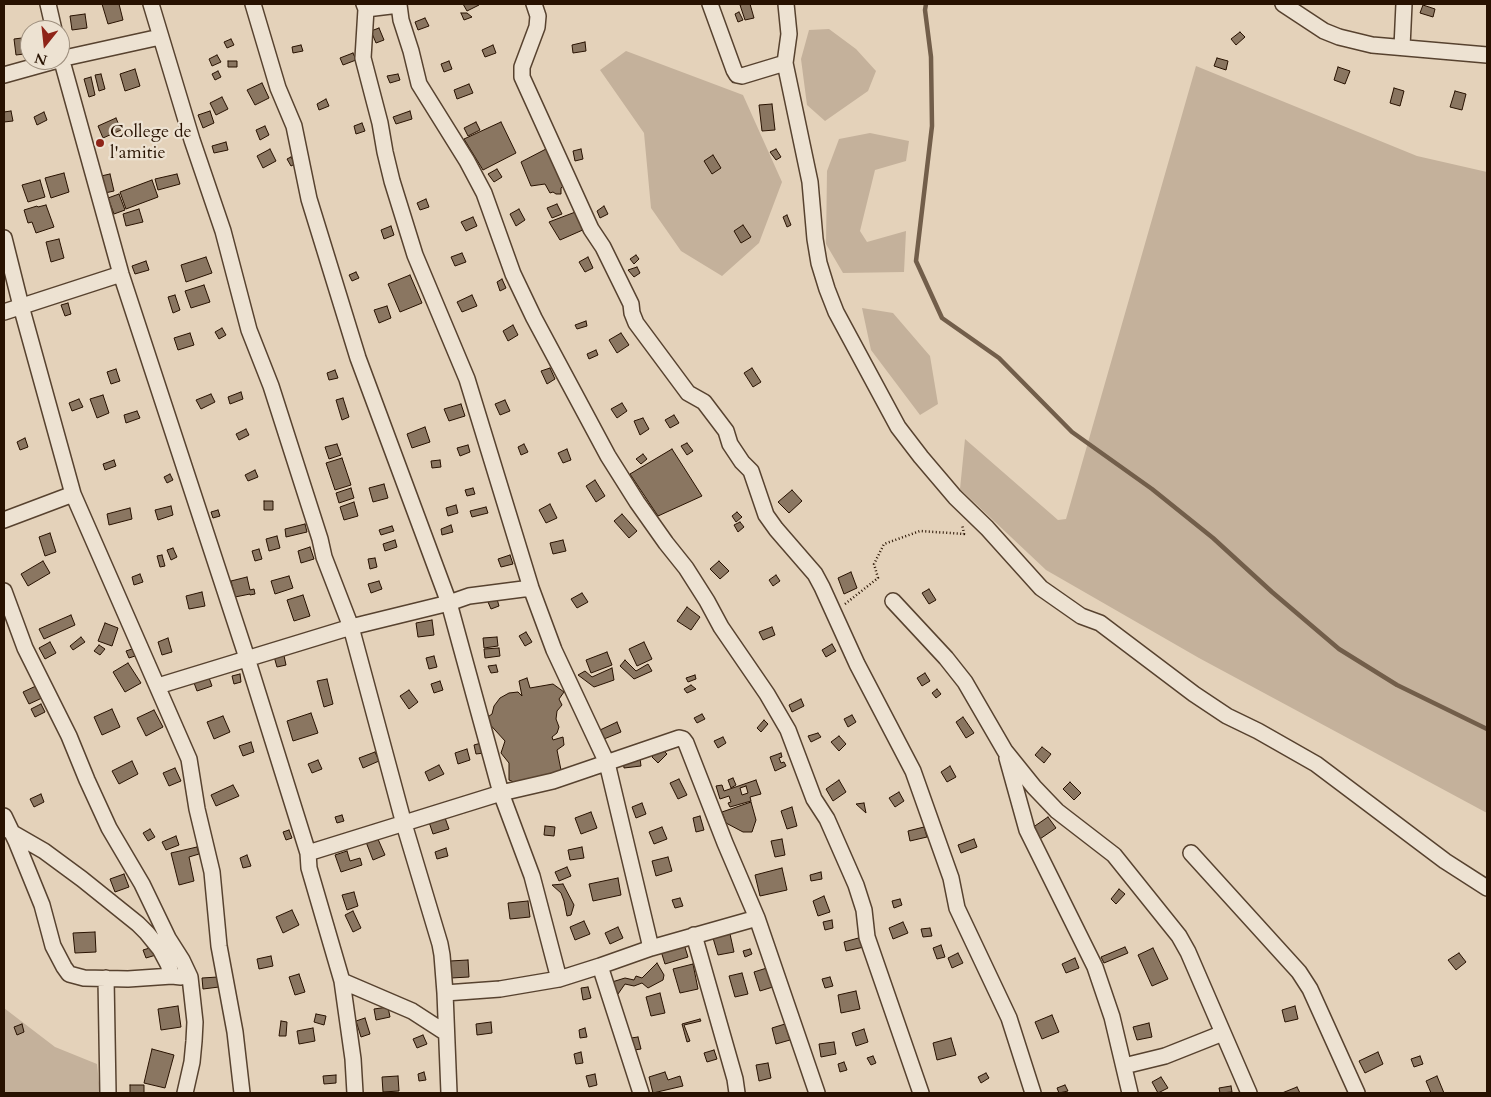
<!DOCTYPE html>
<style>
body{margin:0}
#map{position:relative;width:1491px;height:1097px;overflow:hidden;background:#e4d2ba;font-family:Cardo,serif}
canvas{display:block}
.frame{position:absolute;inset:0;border:5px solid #281201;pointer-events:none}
.north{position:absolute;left:20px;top:20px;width:50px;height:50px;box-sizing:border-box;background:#ede2d2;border:1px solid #9e8f7e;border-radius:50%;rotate:196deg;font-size:14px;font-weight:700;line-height:20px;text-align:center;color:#281201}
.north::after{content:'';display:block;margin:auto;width:18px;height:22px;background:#8f2418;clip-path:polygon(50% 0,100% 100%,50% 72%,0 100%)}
</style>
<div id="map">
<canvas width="1491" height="1097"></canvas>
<div class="frame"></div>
<div class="north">N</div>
</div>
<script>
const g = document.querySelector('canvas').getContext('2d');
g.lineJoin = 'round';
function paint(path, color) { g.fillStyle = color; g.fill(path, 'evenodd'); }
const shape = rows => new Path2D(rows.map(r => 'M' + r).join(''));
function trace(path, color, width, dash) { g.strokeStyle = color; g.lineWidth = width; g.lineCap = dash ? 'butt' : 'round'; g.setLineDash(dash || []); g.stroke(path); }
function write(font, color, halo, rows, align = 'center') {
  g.font = font + ' Cardo,serif'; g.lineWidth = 4.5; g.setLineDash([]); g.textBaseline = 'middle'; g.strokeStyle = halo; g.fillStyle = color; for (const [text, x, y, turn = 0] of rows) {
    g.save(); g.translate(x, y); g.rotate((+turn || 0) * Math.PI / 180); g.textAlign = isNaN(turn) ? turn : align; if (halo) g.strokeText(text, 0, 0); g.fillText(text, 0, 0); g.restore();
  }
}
paint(shape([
 [829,29,856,49,876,71,868,91,825,121,807,105,801,59,809,30],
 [626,51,743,95,782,182,759,243,722,276,681,251,651,208,644,133,600,70],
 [1196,66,1417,156,1487,172,1487,813,1199,658,1046,570,960,489,965,439,1058,520,1066,519],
 [870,133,909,141,906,161,875,170,860,231,867,242,906,231,904,272,843,273,826,244,827,171,839,139],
 [862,308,893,313,930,356,938,404,920,415,871,350],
 [4,1008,55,1047,97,1064,100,1093,4,1093]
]), '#c4b19b');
trace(shape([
 [926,4,925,10,931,57,932,126,916,261,942,318,999,358,1072,432,1152,489,1213,538,1272,592,1339,649,1397,685,1487,729]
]), '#725e4a', 4.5);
const building = shape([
 [102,4,119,4,123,20,108,24,102,4],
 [463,4,479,4,479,5,467,11,463,4],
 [744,4,750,4,754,18,745,20,740,5,744,4],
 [1423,5,1435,9,1433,17,1420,13,1423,5],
 [739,12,743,20,738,22,735,14,739,12],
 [461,13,467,13,472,17,464,20,461,13],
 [85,14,87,28,72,30,70,16,85,14],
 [425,18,429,26,418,30,415,22,425,18],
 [379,28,384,40,376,43,371,31,379,28],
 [1240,32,1245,37,1236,45,1231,39,1240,32],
 [22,38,24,54,16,55,14,39,22,38],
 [231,39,234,45,227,48,224,42,231,39],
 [585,42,586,51,573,53,572,45,585,42],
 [301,45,303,51,293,53,292,47,301,45],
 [493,45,496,53,485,57,482,50,493,45],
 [353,53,356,60,343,65,340,58,353,53],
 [217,55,221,62,212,66,209,59,217,55],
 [1217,58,1228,61,1226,70,1214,66,1217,58],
 [228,61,237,61,237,67,228,67,228,61],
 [449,61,452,69,444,72,441,64,449,61],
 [1338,67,1350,71,1345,84,1334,80,1338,67],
 [135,69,140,86,125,91,120,74,135,69],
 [218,71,221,77,215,80,212,74,218,71],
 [101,74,105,89,99,91,95,75,101,74],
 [398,74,400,80,390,83,387,76,398,74],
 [91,77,95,95,89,97,84,79,91,77],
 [262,83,269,98,255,105,247,90,262,83],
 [469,84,473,93,457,99,454,90,469,84],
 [1394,88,1404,91,1400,106,1390,103,1394,88],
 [1455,91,1466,94,1462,110,1450,107,1455,91],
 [222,97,228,109,216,115,210,103,222,97],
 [326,99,329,106,319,110,317,104,326,99],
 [772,104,775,130,762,131,759,105,772,104],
 [11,111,13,121,4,122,4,112,11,111],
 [210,111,214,123,203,128,198,115,210,111],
 [410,111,412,119,396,124,393,117,410,111],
 [44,112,47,120,37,125,34,117,44,112],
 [116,118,121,130,103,138,98,126,116,118],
 [476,122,480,130,468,136,464,128,476,122],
 [501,122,516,153,483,170,464,139,501,122],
 [362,123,365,131,356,134,354,126,362,123],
 [265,126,269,135,260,140,256,130,265,126],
 [226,142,228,150,214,153,212,146,226,142],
 [270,149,276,161,263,168,257,156,270,149],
 [546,149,562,175,564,185,561,188,561,194,556,194,553,192,550,193,545,184,531,186,521,162,546,149],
 [581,149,583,159,575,161,573,151,581,149],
 [776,149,781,157,776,160,770,152,776,149],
 [713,155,721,168,712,174,704,161,713,155],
 [291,157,295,164,291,166,287,159,291,157],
 [497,169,502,177,494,182,488,174,497,169],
 [64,173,69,192,51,198,45,178,64,173],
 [110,174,114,191,105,193,101,176,110,174],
 [177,174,180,184,158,190,155,179,177,174],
 [40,180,45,197,28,202,22,185,40,180],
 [152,180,158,197,126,209,120,192,152,180],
 [119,194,125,210,114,214,108,198,119,194],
 [426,199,429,207,420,210,417,203,426,199],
 [557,204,562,214,552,218,547,208,557,204],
 [46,205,54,227,36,233,32,222,28,223,24,210,37,206,38,207,46,205],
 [604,206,608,214,600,218,597,211,604,206],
 [139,209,143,222,126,226,123,214,139,209],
 [519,209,525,220,516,226,510,214,519,209],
 [578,211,585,229,560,240,549,222,578,211],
 [787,215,791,225,787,227,783,217,787,215],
 [473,217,477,226,466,231,461,222,473,217],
 [743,225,751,237,741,243,734,231,743,225],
 [391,226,394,235,384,239,381,230,391,226],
 [59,239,64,258,51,262,46,242,59,239],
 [462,253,466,262,455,266,451,257,462,253],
 [636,255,639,259,634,264,630,259,636,255],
 [206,257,212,273,186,282,181,265,206,257],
 [588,257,593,268,585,272,579,262,588,257],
 [146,261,149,270,135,274,132,266,146,261],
 [637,267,640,273,634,277,628,270,637,267],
 [356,272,359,278,352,281,349,275,356,272],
 [410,275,422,303,400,312,388,284,410,275],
 [502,279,506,288,500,291,497,282,502,279],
 [204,285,210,302,191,308,185,291,204,285],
 [175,295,180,310,173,313,168,297,175,295],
 [472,295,477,306,462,312,457,302,472,295],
 [68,303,71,314,65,316,61,305,68,303],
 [387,306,391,318,379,323,374,310,387,306],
 [586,321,587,326,577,329,575,325,586,321],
 [513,325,518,335,508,341,503,331,513,325],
 [222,328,226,335,219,339,215,332,222,328],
 [190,333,194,345,178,350,174,338,190,333],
 [621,333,629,345,617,353,609,340,621,333],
 [596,350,598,355,589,359,587,354,596,350],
 [550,368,555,379,547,384,541,371,550,368],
 [752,368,761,382,753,387,744,373,752,368],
 [116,369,120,381,111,384,107,372,116,369],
 [335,370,338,378,329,380,327,373,335,370],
 [241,392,243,399,230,404,228,397,241,392],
 [211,394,215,402,201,409,196,400,211,394],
 [103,395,109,413,97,418,90,399,103,395],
 [343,398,349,417,342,420,336,400,343,398],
 [79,399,83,407,72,411,69,403,79,399],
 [505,400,510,411,500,415,495,404,505,400],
 [622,403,627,411,617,418,611,409,622,403],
 [461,404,465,416,449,421,444,409,461,404],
 [137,411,140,418,126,423,124,415,137,411],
 [674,415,679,423,670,428,665,420,674,415],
 [643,418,649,429,640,435,634,421,643,418],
 [425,427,430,442,412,448,407,434,425,427],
 [246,429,249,435,239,440,236,434,246,429],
 [25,438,28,447,20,450,17,442,25,438],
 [687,443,693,451,687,455,681,446,687,443],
 [337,444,341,455,329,459,325,447,337,444],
 [524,444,528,452,521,455,518,447,524,444],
 [468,445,470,452,460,456,457,448,468,445],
 [567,449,571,460,563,463,558,453,567,449],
 [672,449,702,496,658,516,630,474,672,449],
 [643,454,647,459,641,464,636,459,643,454],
 [342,458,351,485,335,490,326,463,342,458],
 [114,460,116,466,105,470,103,464,114,460],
 [440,460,441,467,432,468,431,461,440,460],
 [255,470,258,477,248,481,245,475,255,470],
 [170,474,173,480,167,483,164,477,170,474],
 [595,480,605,496,596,502,586,486,595,480],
 [384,484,388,498,373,502,369,488,384,484],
 [351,488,354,498,339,503,336,493,351,488],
 [473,488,475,494,467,496,465,490,473,488],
 [792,490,802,501,789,513,778,502,792,490],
 [264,501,273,501,273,510,264,510,264,501],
 [354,502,358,516,344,520,340,507,354,502],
 [550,504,557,518,546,523,539,510,550,504],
 [456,505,458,513,448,516,446,508,456,505],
 [171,506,173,515,158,520,155,510,171,506],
 [486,507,488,513,472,517,470,511,486,507],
 [130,508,132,519,109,525,107,514,130,508],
 [218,510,220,516,213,518,211,512,218,510],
 [737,512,742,517,736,522,732,516,737,512],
 [622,514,637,531,629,538,614,521,622,514],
 [740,522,744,527,738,532,734,525,740,522],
 [305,524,307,532,286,537,285,529,305,524],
 [451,525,453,532,442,535,441,529,451,525],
 [392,526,394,531,381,535,379,530,392,526],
 [50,533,56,552,45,556,39,537,50,533],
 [277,536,280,548,269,551,266,539,277,536],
 [395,540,397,547,385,551,383,544,395,540],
 [563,540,566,551,553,554,550,543,563,540],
 [310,547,314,559,301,563,298,551,310,547],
 [173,548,177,557,171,560,167,550,173,548],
 [259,549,262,559,255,561,252,551,259,549],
 [162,555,165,566,160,567,157,556,162,555],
 [510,555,513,564,501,567,498,559,510,555],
 [375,558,377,567,370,569,368,559,375,558],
 [43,561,50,573,28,586,21,574,43,561],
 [719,561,729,571,720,579,710,569,719,561],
 [851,572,857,588,844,594,838,578,851,572],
 [140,574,143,582,134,585,132,577,140,574],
 [776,575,780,581,773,586,769,580,776,575],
 [289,576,293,588,275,594,271,581,289,576],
 [247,577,250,590,254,589,255,594,250,595,250,594,235,597,231,581,247,577],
 [379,581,382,589,371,593,368,584,379,581],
 [929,589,936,600,929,604,922,593,929,589],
 [202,592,205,606,189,609,186,596,202,592],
 [582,593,588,602,577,608,571,599,582,593],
 [303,595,310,616,294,621,287,600,303,595],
 [497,599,499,606,491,609,488,602,497,599],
 [687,607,700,617,691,630,677,621,687,607],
 [71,615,75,625,44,639,39,629,71,615],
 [432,620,434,635,418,637,416,623,432,620],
 [105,623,118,628,112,646,98,641,105,623],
 [772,627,775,635,763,640,759,632,772,627],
 [526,632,532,642,525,646,519,636,526,632],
 [81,637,85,642,73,650,70,646,81,637],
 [497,637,498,646,484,648,483,638,497,637],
 [168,638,172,652,162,655,158,642,168,638],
 [50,642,56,653,45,659,39,648,50,642],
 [644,642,652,659,637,666,629,649,644,642],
 [832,644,836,651,826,657,822,650,832,644],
 [99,645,105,649,100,655,94,651,99,645],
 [135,648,138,655,129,658,126,651,135,648],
 [499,648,500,656,485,658,484,649,499,648],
 [283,651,286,665,277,667,273,653,283,651],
 [607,652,612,665,591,673,586,660,607,652],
 [434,656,437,667,429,669,426,658,434,656],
 [625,660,636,671,648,664,652,671,634,679,620,666,625,660],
 [128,663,141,683,125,692,113,672,128,663],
 [496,665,498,672,491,673,488,666,496,665],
 [612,668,614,680,594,687,578,675,585,671,592,677,612,668],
 [925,673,930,681,922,686,917,678,925,673],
 [240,674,241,682,234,684,232,676,240,674],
 [208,675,212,686,197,691,193,680,208,675],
 [695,675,696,679,688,682,686,678,695,675],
 [527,678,530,688,553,684,564,692,559,699,562,705,557,711,556,719,559,727,557,733,552,737,553,740,563,737,564,745,557,750,561,770,521,785,509,780,509,763,501,753,505,741,485,719,492,714,494,706,500,698,509,693,518,692,522,696,519,681,527,678],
 [327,679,333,704,324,707,317,681,327,679],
 [440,681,443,690,434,693,431,684,440,681],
 [691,685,696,689,687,693,684,689,691,685],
 [36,686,42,698,29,704,23,692,36,686],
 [937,689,941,694,936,698,932,693,937,689],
 [409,690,418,702,409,709,400,696,409,690],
 [801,699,804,706,792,712,789,705,801,699],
 [41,704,45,712,35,717,31,709,41,704],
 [112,709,120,727,102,735,94,717,112,709],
 [154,710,163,727,146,736,137,718,154,710],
 [311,713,318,733,293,741,287,721,311,713],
 [702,714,705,719,697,723,694,718,702,714],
 [852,715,856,722,848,727,844,719,852,715],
 [223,716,230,732,214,739,207,722,223,716],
 [963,717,974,733,966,738,956,722,963,717],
 [764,720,768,724,761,732,757,728,764,720],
 [617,722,621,732,604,739,600,730,617,722],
 [818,733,821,737,811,742,808,736,818,733],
 [839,736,846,744,839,751,831,742,839,736],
 [723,737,726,743,718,748,714,741,723,737],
 [251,742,254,752,243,756,239,746,251,742],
 [481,743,484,753,476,754,474,745,481,743],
 [1042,747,1051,754,1044,763,1035,755,1042,747],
 [661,748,667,754,658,763,652,757,661,748],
 [467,749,470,760,458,764,455,753,467,749],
 [375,752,379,761,363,768,359,758,375,752],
 [781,753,782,757,779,758,781,763,784,762,786,766,775,771,770,757,781,753],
 [640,758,641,766,624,768,623,759,640,758],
 [318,760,322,769,312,773,308,764,318,760],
 [132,761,138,774,119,784,112,771,132,761],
 [439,765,444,774,429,781,425,772,439,765],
 [950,766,956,777,947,782,941,772,950,766],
 [175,768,181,781,169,786,163,773,175,768],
 [733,778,736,785,731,788,728,780,733,778],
 [679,779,687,795,678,799,670,783,679,779],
 [756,780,761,794,750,797,751,801,730,807,728,803,731,802,729,796,720,799,716,786,722,785,724,791,756,780],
 [746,786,748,793,742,795,740,788,746,786],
 [839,780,846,792,833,801,826,789,839,780],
 [1070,782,1081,793,1074,800,1063,789,1070,782],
 [233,785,239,796,216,806,211,795,233,785],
 [899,792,904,801,895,807,889,798,899,792],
 [41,794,44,802,34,807,30,799,41,794],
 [751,802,756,820,752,832,743,832,726,823,722,812,751,802],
 [642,803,646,814,636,818,632,807,642,803],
 [864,803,866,813,856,804,864,803],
 [792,807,797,826,787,829,781,811,792,807],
 [591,812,597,828,581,834,575,818,591,812],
 [342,815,344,821,337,823,335,817,342,815],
 [444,815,449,829,433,834,428,819,444,815],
 [700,816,704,830,696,832,693,818,700,816],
 [1048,817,1056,828,1037,841,1029,830,1048,817],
 [545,826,555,827,554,836,544,835,545,826],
 [662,827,667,839,654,844,649,832,662,827],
 [924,827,927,837,910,841,908,831,924,827],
 [150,829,155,837,148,841,143,833,150,829],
 [289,830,292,838,286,840,283,832,289,830],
 [176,836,179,845,166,850,162,842,176,836],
 [377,837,385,855,373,860,366,842,377,837],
 [782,839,785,855,775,857,771,841,782,839],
 [974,839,977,847,961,853,958,845,974,839],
 [197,847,199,854,189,857,194,881,179,885,171,853,197,847],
 [582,847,584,858,570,860,568,850,582,847],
 [446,848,448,856,437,859,435,852,446,848],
 [347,851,350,861,360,858,362,865,341,872,335,855,347,851],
 [247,855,251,866,243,868,240,858,247,855],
 [668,857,672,871,656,876,652,861,668,857],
 [567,867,571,876,559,881,555,872,567,867],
 [782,868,787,890,760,896,755,875,782,868],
 [821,872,822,879,811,881,810,875,821,872],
 [124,874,129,887,115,892,110,879,124,874],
 [618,878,621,895,593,901,589,884,618,878],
 [563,884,574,905,571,915,567,916,564,901,561,893,552,885,563,884],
 [1119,889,1125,894,1116,904,1111,899,1119,889],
 [354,892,358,906,347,910,342,895,354,892],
 [824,896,830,912,818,916,813,901,824,896],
 [680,898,683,906,675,908,672,900,680,898],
 [900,899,902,905,894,908,892,901,900,899],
 [528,901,530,917,510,919,508,903,528,901],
 [292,910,299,925,283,933,276,917,292,910],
 [353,911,361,928,353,932,345,915,353,911],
 [832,920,833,928,825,930,823,922,832,920],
 [584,921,590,934,575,940,570,927,584,921],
 [903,922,908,933,893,939,889,928,903,922],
 [618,927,623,938,610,944,605,933,618,927],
 [930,928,932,936,923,937,921,929,930,928],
 [95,932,96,952,75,953,73,933,95,932],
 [730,934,734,952,718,955,713,938,730,934],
 [862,937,864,947,846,951,844,942,862,937],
 [683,941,688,957,665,964,660,948,683,941],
 [941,945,945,957,937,959,933,948,941,945],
 [153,947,156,955,146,958,143,950,153,947],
 [1125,947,1128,953,1104,963,1101,957,1125,947],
 [1153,948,1168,979,1152,986,1138,955,1153,948],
 [750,949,752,954,745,957,743,951,750,949],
 [958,953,963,963,952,968,948,958,958,953],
 [1459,953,1466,962,1456,970,1448,960,1459,953],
 [271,956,273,966,259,969,257,959,271,956],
 [1075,958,1079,968,1066,973,1062,964,1075,958],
 [468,960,469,977,451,978,450,961,468,960],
 [657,963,664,975,663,980,648,988,642,983,634,986,625,984,618,994,612,982,625,978,634,980,636,976,642,978,657,963],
 [693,964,698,989,680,993,673,969,693,964],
 [770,967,776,986,760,991,754,972,770,967],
 [742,973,748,994,735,997,729,976,742,973],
 [299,974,305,992,295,995,289,977,299,974],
 [218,977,219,987,203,989,202,978,218,977],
 [830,977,833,986,825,988,822,979,830,977],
 [588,987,591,998,583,1000,581,988,588,987],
 [856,991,860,1009,841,1013,838,995,856,991],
 [660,993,665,1013,651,1016,646,997,660,993],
 [178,1006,181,1027,161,1030,158,1009,178,1006],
 [1295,1006,1298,1019,1285,1022,1282,1010,1295,1006],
 [388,1007,390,1017,376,1020,374,1009,388,1007],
 [316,1014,326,1016,324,1025,314,1022,316,1014],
 [1052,1015,1059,1032,1042,1039,1035,1022,1052,1015],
 [365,1018,370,1034,361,1037,356,1021,365,1018],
 [700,1019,701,1021,684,1025,690,1041,687,1042,682,1024,700,1019],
 [281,1021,287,1022,286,1036,279,1036,281,1021],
 [491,1022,492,1033,477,1035,476,1024,491,1022],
 [1149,1023,1152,1037,1137,1040,1133,1027,1149,1023],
 [22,1024,24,1032,17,1035,14,1027,22,1024],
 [785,1024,790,1040,776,1044,772,1028,785,1024],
 [313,1028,315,1041,299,1044,297,1031,313,1028],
 [585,1028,587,1037,580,1038,579,1030,585,1028],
 [864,1029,868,1042,856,1046,852,1033,864,1029],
 [423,1035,427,1044,417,1048,413,1039,423,1035],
 [638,1037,641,1049,634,1050,631,1038,638,1037],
 [951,1038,956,1055,937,1060,933,1043,951,1038],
 [834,1042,836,1054,821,1057,819,1044,834,1042],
 [152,1049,174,1055,165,1088,144,1083,152,1049],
 [714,1050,717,1059,707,1062,704,1053,714,1050],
 [581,1052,583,1063,576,1064,574,1054,581,1052],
 [1378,1052,1383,1064,1365,1073,1359,1061,1378,1052],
 [873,1056,876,1063,871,1065,867,1058,873,1056],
 [1420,1056,1423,1064,1414,1067,1411,1059,1420,1056],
 [844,1062,847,1070,840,1072,838,1064,844,1062],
 [768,1063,771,1078,759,1081,756,1065,768,1063],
 [424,1072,426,1080,419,1081,418,1074,424,1072],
 [665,1072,668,1080,680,1076,683,1086,653,1093,649,1077,665,1072],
 [986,1073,989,1078,981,1083,978,1077,986,1073],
 [595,1074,597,1085,589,1087,586,1076,595,1074],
 [336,1075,336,1083,324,1084,323,1076,336,1075],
 [398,1076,399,1091,383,1092,382,1077,398,1076],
 [1437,1076,1444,1093,1431,1093,1426,1081,1437,1076],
 [1161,1077,1168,1088,1158,1093,1152,1082,1161,1077],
 [130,1085,144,1085,144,1093,130,1093,130,1085],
 [1065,1085,1068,1091,1059,1093,1057,1088,1065,1085],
 [1231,1086,1232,1092,1220,1093,1219,1088,1231,1086],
 [1297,1087,1300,1093,1282,1093,1297,1087]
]);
paint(building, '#8a7661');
trace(building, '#281201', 1);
const minor = shape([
 [48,4,54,30],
 [151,4,192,140,223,231,249,330,271,386,320,539,324,557,351,627,404,824,440,944,442,955,445,993,449,1093],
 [253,4,278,88,294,126,309,199,358,358,449,603,501,793,532,876,559,979],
 [364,4,366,9,399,5,401,20,411,51,419,84,467,161,484,193,513,274,534,318,608,456,637,502,666,543,686,568,707,601,721,627,767,694,788,730,814,799,827,819,856,885,864,910,867,937,921,1093],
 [534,4,538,16,537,27,522,67,522,77,591,229,603,247,631,304,632,313,636,323,688,393,704,402,726,431,730,444,742,462,751,471,766,515,776,529,815,574,822,587,857,664,913,771,951,878,957,908,1009,1018,1033,1093],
 [710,4,734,70,737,75,742,76,785,63],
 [786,4,789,34,785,63,810,182,815,239,819,263,827,289,836,312,898,427,921,457,955,497,987,528,1041,588,1081,616,1100,623,1194,694,1227,716,1258,731,1316,764,1445,861,1487,888],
 [1283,4,1324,31,1339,37,1372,45,1487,55],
 [366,9,363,58,380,123,385,152,392,181,415,255,467,379,531,588,554,650,607,763,651,948],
 [1402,47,1404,4],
 [60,54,121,274,247,658,308,853,309,868,342,981,353,1059,355,1093],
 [60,59,160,37],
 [4,75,58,60],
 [4,238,21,306,73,494,189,759,197,809,212,872,219,946,235,1032,242,1093],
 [4,312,121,274],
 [4,520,73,494],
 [4,591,25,648,69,736,87,780,109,828,142,884,168,938,182,960,190,977,195,1022,194,1041,192,1062,185,1093],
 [893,601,946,658,965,682,1005,751,1034,787,1057,811,1114,855,1179,936,1188,952,1249,1093],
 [158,686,351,627,449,603,469,596,531,588],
 [1007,758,1027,830,1095,967,1112,1017,1130,1093],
 [4,816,16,841,42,905,53,946,64,967,69,974,84,978,128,979,172,976],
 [11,832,44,851,82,879,138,924,147,933,160,949,168,964,172,976,181,977],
 [308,853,501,793,553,781,679,738,683,739,686,743,725,843,757,918,817,1093],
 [1191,853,1299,972,1310,989,1357,1093],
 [694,935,735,1079,737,1093],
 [600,966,641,1093],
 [106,978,108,1093],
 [342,981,412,1011,446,1033],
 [445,993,500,989,559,979,600,966,651,948,757,918],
 [1124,1066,1165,1056,1223,1033]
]);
trace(minor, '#57422f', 18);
trace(shape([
 [845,604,878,578,874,564,884,544,920,531,964,534,962,524]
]), '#281201', 2.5, [1, 2.5]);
trace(minor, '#ede2d2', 15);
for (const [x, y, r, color] of [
 [100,143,5,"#8f2418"]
]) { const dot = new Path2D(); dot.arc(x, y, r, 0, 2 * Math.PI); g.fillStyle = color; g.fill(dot); trace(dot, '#ede2d2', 2); }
write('18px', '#281201', '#ede2d2', [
 ["College de",110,133],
 ["l'amitie",110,154]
], 'left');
</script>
